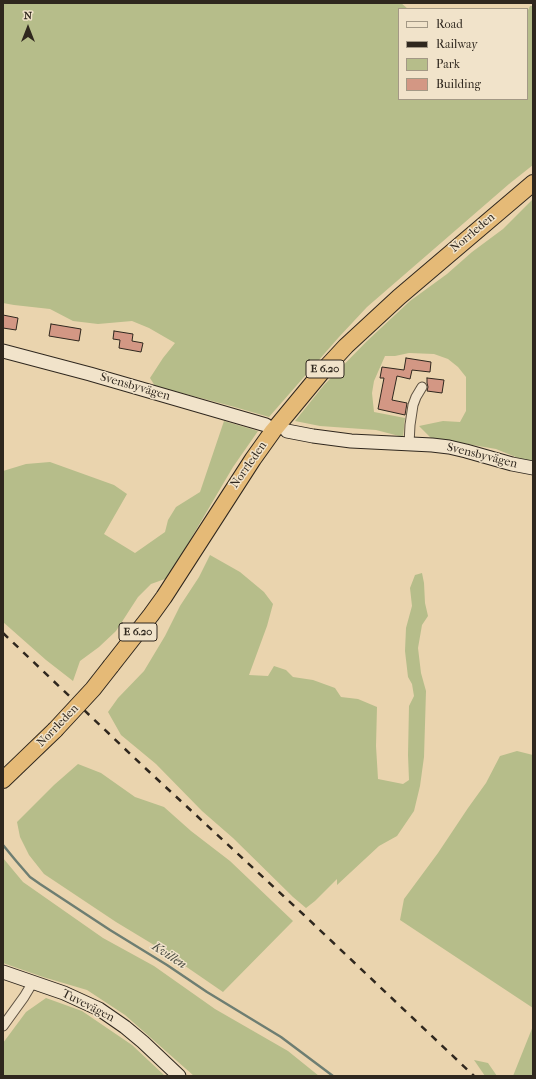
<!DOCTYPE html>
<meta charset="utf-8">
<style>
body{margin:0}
#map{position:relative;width:536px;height:1079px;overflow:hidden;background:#ead4ae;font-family:"IM FELL French Canon",serif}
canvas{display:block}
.frame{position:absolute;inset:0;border:4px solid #2f271e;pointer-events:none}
.legend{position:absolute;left:398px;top:8px;width:130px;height:92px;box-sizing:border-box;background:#f1e3ca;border:1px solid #a39885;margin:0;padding:5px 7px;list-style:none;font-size:12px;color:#2f271e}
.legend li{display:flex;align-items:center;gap:8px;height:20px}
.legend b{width:20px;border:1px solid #a39885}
.north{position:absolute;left:8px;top:8px;width:40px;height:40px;-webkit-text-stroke:3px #f1e3ca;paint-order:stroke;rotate:0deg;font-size:11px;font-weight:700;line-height:16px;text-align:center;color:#2f271e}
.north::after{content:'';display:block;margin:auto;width:14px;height:18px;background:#2f271e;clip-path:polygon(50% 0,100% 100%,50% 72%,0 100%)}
</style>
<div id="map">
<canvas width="536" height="1079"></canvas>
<div class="frame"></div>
<ul class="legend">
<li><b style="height:5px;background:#f1e3ca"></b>Road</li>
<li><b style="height:5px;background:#2f271e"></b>Railway</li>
<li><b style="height:11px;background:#b6bd8a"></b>Park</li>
<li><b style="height:11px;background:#d39784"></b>Building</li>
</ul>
<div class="north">N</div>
</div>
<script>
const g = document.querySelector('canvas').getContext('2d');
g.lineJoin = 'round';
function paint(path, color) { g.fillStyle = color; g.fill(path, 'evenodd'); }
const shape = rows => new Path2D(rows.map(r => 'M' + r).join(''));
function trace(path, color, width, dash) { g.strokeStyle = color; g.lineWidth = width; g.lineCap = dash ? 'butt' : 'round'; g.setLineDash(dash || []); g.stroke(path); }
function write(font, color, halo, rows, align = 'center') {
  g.font = font + ' "IM FELL French Canon",serif'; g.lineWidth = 3; g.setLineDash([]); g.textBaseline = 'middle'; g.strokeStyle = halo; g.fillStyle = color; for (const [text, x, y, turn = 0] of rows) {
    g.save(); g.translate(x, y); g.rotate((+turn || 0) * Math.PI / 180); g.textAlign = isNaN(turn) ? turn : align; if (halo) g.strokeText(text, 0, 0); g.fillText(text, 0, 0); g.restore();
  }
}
paint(shape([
 [3,3,401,3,408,9,399,9,399,99,527,99,527,12,530,6,533,6,533,165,509,184,367,307,339,337,269,417,231,406,155,386,150,378,163,358,175,343,149,328,132,321,98,324,73,321,50,309,14,305,3,303],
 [533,199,533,462,523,460,496,449,431,438,419,426,443,421,460,422,466,411,466,377,458,367,448,359,434,354,409,353,395,356,385,356,374,381,372,393,374,412,405,418,403,437,376,430,320,426,295,421,324,385,367,341,410,301,447,274,472,252,503,229],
 [224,421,258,431,233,467,183,552,165,579,151,584,138,597,116,631,99,647,80,661,73,681,46,660,3,622,3,471,26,464,50,462,114,485,127,494,104,534,135,553,165,532,168,520,176,507,200,492],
 [210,555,240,572,264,592,273,604,267,626,249,675,268,676,274,666,286,670,293,677,313,680,335,688,341,697,358,699,377,707,376,746,378,779,403,784,409,780,408,755,409,706,414,696,412,684,408,677,405,651,406,628,412,606,410,588,415,575,422,573,424,583,425,603,428,616,422,625,418,648,421,673,426,691,424,757,420,786,414,811,397,836,379,846,337,885,337,879,315,901,306,908,293,897,233,838,202,811,156,764,121,735,108,712,118,698,144,671,165,636,180,606,199,577],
 [517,751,533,755,533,1008,400,920,404,899,438,853,468,808,486,783,500,756],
 [78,764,101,773,135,797,164,807,191,831,230,861,293,921,223,992,159,948,116,922,44,874,29,855,20,837,17,822,54,785],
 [3,858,23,882,103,938,154,966,215,1009,288,1051,319,1076,194,1076,125,1015,87,990,43,977,3,963],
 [46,998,82,1011,132,1045,165,1076,3,1076,3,1043,26,1012],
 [533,1026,533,1076,513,1076],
 [474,1060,488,1063,497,1076,485,1076]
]), '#b6bd8a');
trace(shape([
 [3,845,12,856,17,862,30,877,40,884,110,930,167,965,207,992,281,1037,333,1076]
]), '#6e7e72', 2.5);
const building = shape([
 [3,315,18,318,16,330,3,328,3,315],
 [51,324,81,329,79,341,49,336,51,324],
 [114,331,133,334,132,341,143,343,141,352,119,348,120,340,113,339,114,331],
 [406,358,431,362,430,372,412,370,410,379,397,376,392,400,407,403,405,415,378,409,384,378,380,378,382,367,404,370,406,358],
 [427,378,444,380,442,393,427,391,428,387,427,383,427,378]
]);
paint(building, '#d39784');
trace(building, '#2f271e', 1);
const street = shape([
 [409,444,410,425,413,405,416,397,422,387],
 [3,1026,24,997,33,982]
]);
const secondary = shape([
 [3,351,90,374,266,425],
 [287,431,313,436,351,441,432,445,449,447,466,451,512,464,533,468],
 [3,972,64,993,99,1009,125,1027,143,1042,179,1076]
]);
const highway = shape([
 [111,666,151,615,164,597,253,459,273,431,321,373,346,346,399,297,533,183],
 [3,780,55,730]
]);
trace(street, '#5e5242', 11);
trace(secondary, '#2f271e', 15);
trace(highway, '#2f271e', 18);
trace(street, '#f1e3ca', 9);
trace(secondary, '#f1e3ca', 13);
trace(highway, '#e5ba77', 16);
trace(shape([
 [3,633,144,767,304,915,474,1076]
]), '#2f271e', 2.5, [7, 7]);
const highwayBridge = shape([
 [55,730,93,689,111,666]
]);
trace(highwayBridge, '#2f271e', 18, []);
trace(highwayBridge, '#e5ba77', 16);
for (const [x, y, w] of [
 [325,369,38],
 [138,632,38]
]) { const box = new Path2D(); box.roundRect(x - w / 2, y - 9, w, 18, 3); g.fillStyle = '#f1e3ca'; g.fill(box); trace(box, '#2f271e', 1); }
write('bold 11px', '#2f271e', null, [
 ["E 6.20",325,369],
 ["E 6.20",138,632]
]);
write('12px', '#2f271e', '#f1e3ca', [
 ["Norrleden",473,233,-40],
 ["Svensbyvägen",135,387,16],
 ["Svensbyvägen",482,456,14],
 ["Norrleden",249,465,-55],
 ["Norrleden",58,726,-46],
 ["Tuvevägen",88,1006,27]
]);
write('italic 13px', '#494b41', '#f1e3ca', [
 ["Kvillen",169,956,33]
]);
</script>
